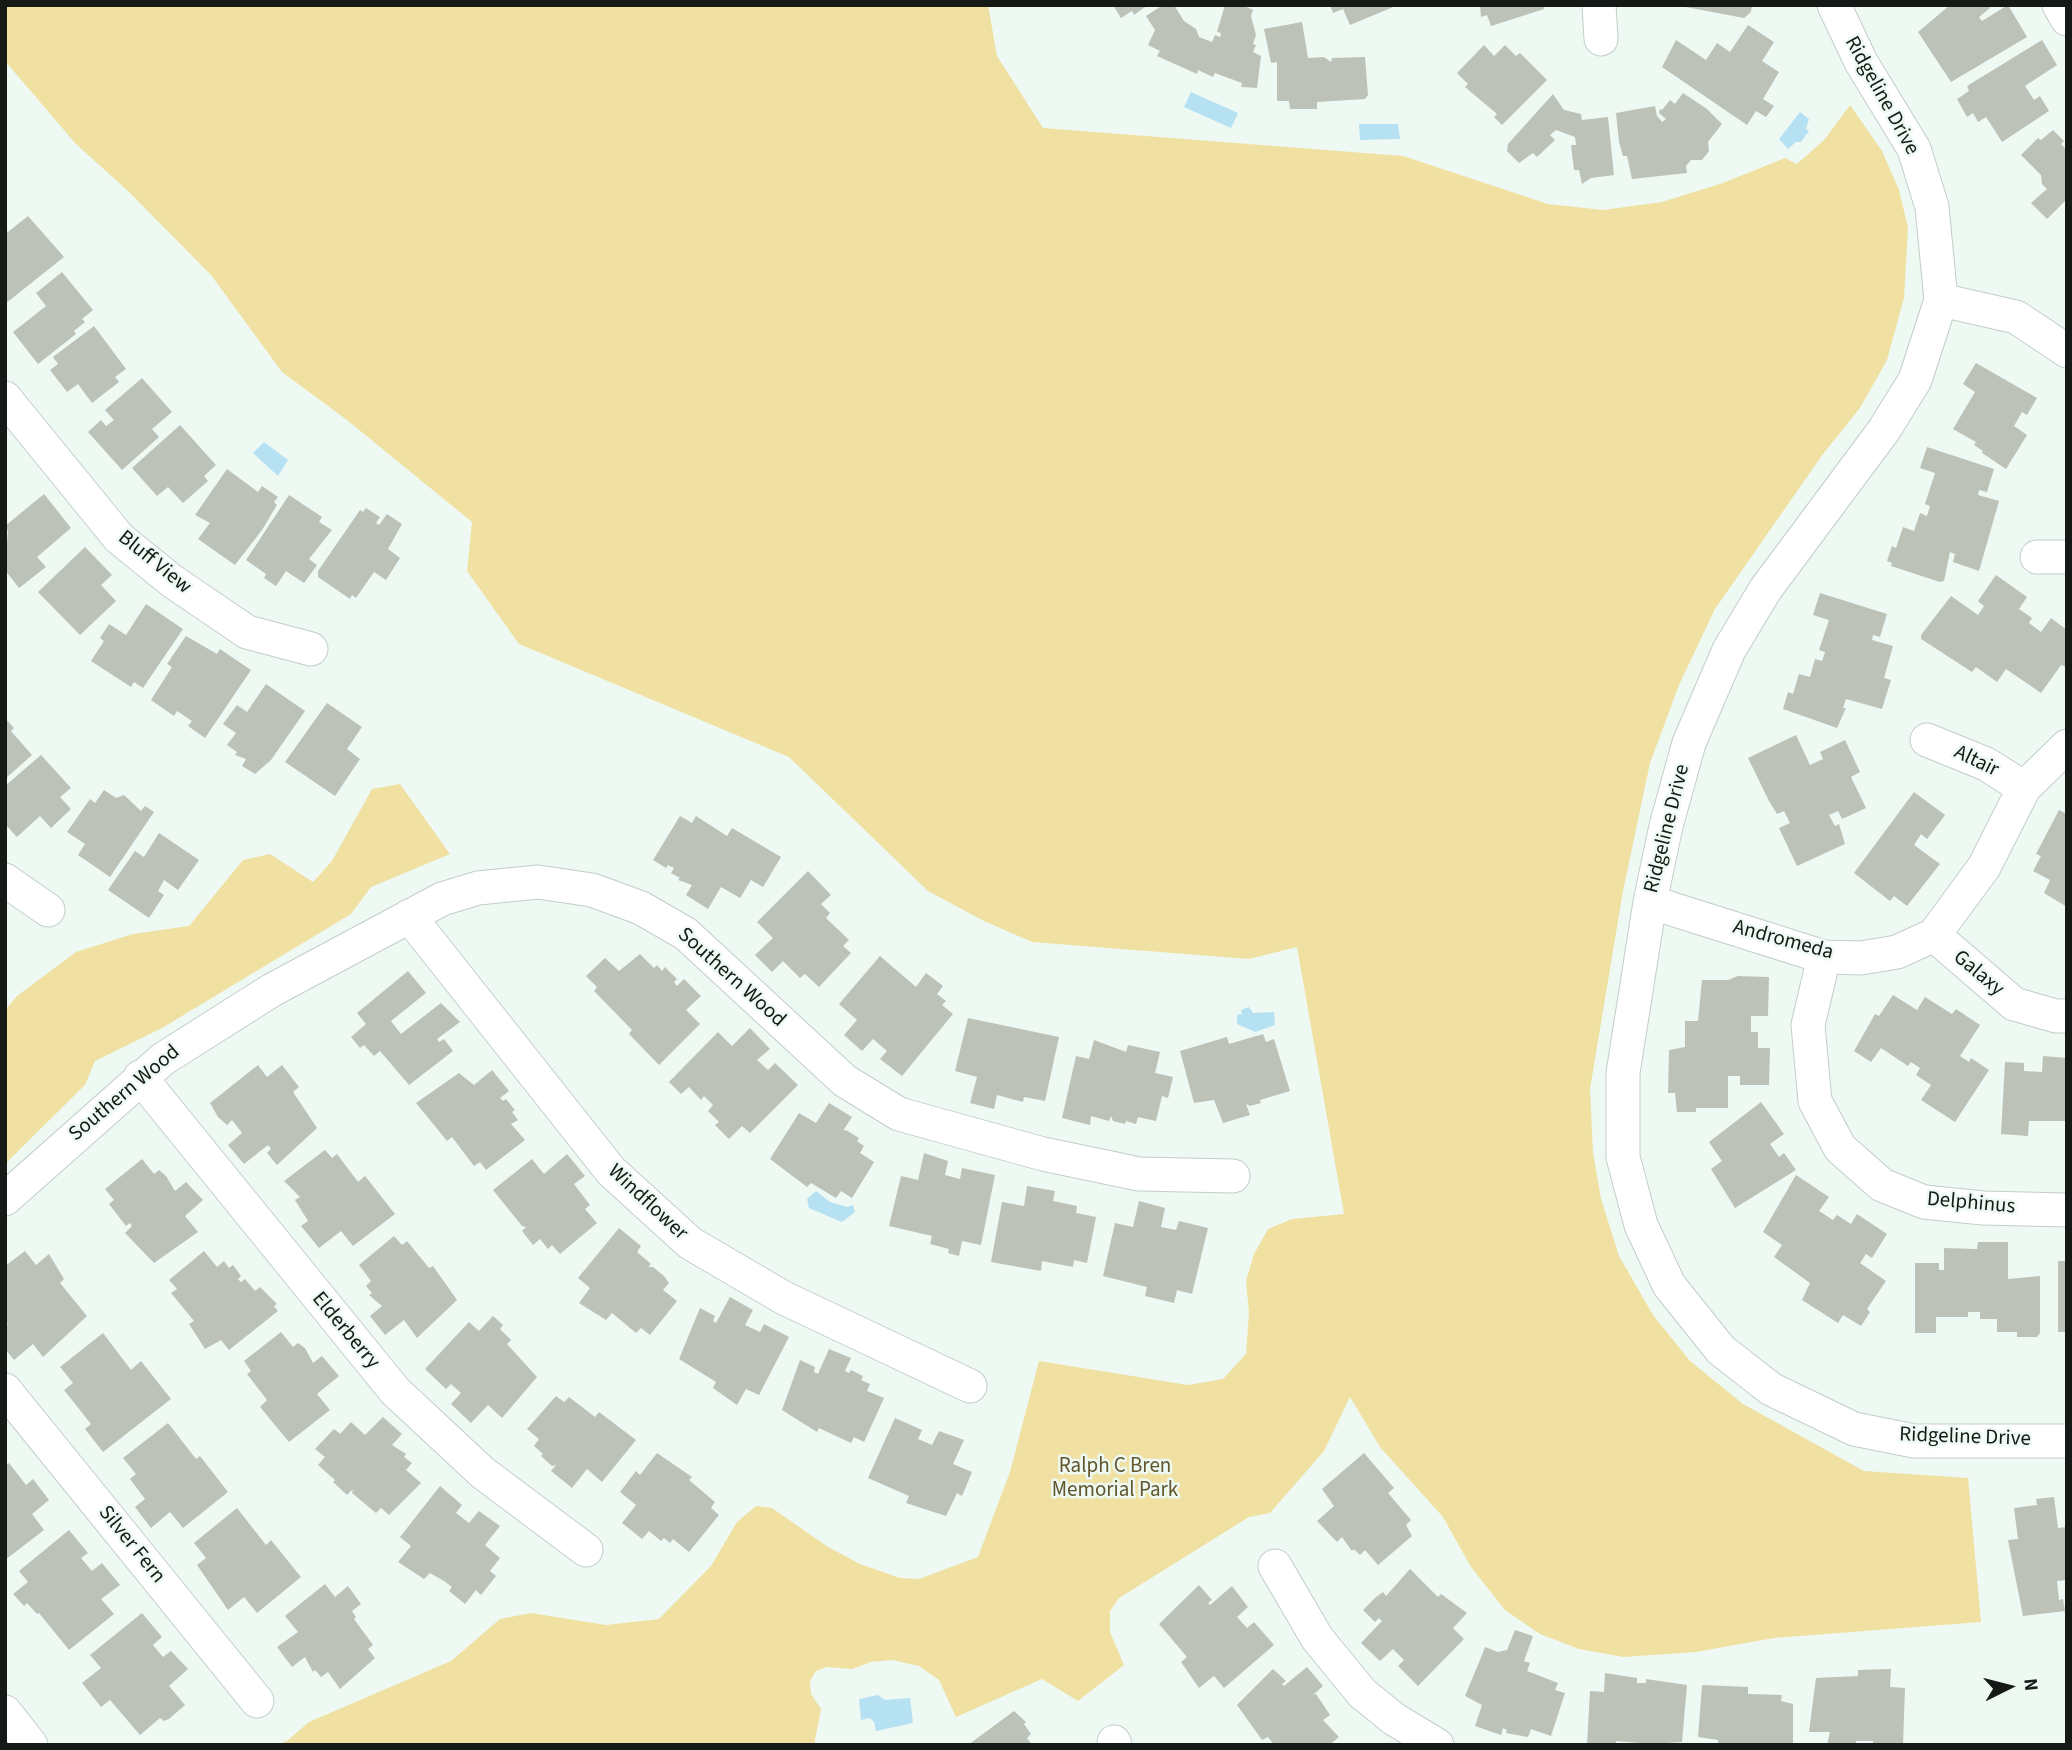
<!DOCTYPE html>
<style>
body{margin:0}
#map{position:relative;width:2072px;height:1750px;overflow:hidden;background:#edf9f2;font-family:"Source Sans 3",sans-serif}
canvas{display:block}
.frame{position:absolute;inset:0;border:7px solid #151a17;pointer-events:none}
.north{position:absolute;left:1974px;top:1652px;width:70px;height:70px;-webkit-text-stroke:5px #edf9f2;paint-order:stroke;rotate:84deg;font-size:19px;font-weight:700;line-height:28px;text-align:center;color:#151a17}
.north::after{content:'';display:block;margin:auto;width:24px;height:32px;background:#151a17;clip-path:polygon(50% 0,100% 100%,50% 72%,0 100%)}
</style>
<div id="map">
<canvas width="2072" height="1750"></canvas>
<div class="frame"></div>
<div class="north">N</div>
</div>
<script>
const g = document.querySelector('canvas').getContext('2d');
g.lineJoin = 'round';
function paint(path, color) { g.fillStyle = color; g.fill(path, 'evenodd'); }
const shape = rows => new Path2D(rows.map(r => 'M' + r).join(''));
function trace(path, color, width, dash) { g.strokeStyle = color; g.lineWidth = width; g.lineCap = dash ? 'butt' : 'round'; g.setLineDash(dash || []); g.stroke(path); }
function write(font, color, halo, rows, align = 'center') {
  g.font = font + ' "Source Sans 3",sans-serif'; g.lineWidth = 5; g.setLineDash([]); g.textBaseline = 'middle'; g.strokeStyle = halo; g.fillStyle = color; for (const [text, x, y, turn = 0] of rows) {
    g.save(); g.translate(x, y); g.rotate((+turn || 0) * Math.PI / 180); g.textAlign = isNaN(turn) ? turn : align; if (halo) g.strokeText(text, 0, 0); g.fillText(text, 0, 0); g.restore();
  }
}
paint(shape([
 [5,5,988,5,997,56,1043,128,1403,156,1548,204,1603,210,1662,202,1723,183,1785,158,1797,164,1825,139,1850,105,1882,151,1899,190,1908,228,1904,298,1887,360,1860,408,1823,454,1715,609,1679,685,1650,763,1623,891,1590,1089,1593,1152,1601,1199,1619,1256,1653,1315,1690,1361,1743,1404,1864,1471,1968,1478,1981,1622,1774,1638,1696,1652,1623,1657,1579,1649,1540,1634,1505,1610,1471,1567,1443,1517,1380,1447,1350,1397,1324,1451,1270,1513,1249,1517,1119,1598,1110,1611,1110,1632,1124,1665,1078,1701,1042,1679,956,1717,939,1680,919,1666,892,1660,871,1662,852,1669,827,1667,816,1671,810,1681,811,1694,821,1709,814,1745,276,1745,287,1741,309,1722,451,1661,500,1619,531,1613,606,1625,659,1619,711,1566,737,1522,756,1506,772,1508,828,1547,860,1564,900,1578,919,1579,978,1557,1010,1472,1039,1361,1188,1385,1223,1379,1246,1354,1249,1313,1246,1281,1254,1254,1268,1229,1292,1219,1344,1214,1297,947,1249,959,1032,942,984,921,928,891,789,757,519,644,467,571,472,522,347,420,282,372,211,275,128,191,76,144,5,61],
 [400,784,450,854,371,887,351,914,162,1028,95,1061,85,1085,5,1164,5,1010,17,996,76,952,133,934,189,926,243,860,270,854,313,882,332,861,372,789]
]), '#f0e1a2');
paint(shape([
 [1191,92,1238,113,1231,128,1184,107],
 [1800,112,1809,119,1806,129,1809,131,1801,142,1796,142,1788,149,1779,139],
 [1359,124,1398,124,1400,139,1360,140],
 [264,442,288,460,278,476,253,453],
 [1249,1007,1253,1013,1274,1012,1275,1025,1255,1032,1237,1024,1237,1015,1242,1014,1241,1010],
 [816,1191,830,1202,847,1207,853,1205,855,1212,842,1222,809,1208,807,1199],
 [878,1695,885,1700,910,1698,913,1723,876,1731,874,1722,870,1718,861,1720,859,1699]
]), '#b6e1f3');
paint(shape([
 [1113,5,1148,5,1134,15,1132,11,1121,18],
 [1163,5,1174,5,1184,21,1196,29,1199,37,1212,42,1215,35,1220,37,1221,33,1217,32,1225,5,1242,5,1253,10,1251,16,1256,35,1253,44,1256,45,1253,52,1261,56,1257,88,1241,87,1242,83,1215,73,1213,77,1198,70,1197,74,1157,56,1160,51,1148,45,1155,30,1146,16],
 [1330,5,1398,5,1350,25,1343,9,1333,13],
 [1480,5,1543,5,1544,9,1491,26,1487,15,1481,17],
 [1675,5,1752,5,1751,12,1744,18],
 [1950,5,1988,5,1990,8,1979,17,1982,21,2008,5,2027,37,1951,82,1918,32],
 [1302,22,1308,58,1324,57,1331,62,1332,58,1365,57,1368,95,1365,99,1317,102,1317,109,1290,109,1289,101,1277,101,1277,62,1271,63,1264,29],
 [1748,25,1774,42,1762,61,1779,72,1763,99,1774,106,1766,117,1756,111,1747,125,1662,67,1676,40,1706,60,1717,43,1730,52],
 [2042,40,2057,65,2025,86,2034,100,2040,96,2049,111,2002,142,1986,117,1978,122,1973,113,1967,117,1957,99,1969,91,1967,86],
 [1484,45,1494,56,1505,45,1516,56,1520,53,1547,80,1502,125,1494,117,1497,114,1465,87,1468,84,1457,73],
 [1683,93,1707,109,1722,124,1708,142,1709,151,1702,160,1691,160,1686,166,1687,173,1632,179,1627,156,1623,156,1619,142,1616,113,1655,106,1657,116,1662,122,1666,119,1659,113,1660,109,1662,110,1670,100,1675,104],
 [1553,94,1564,110,1581,114,1582,120,1608,117,1614,175,1591,178,1582,184,1579,170,1574,170,1571,145,1576,145,1575,137,1556,130,1550,135,1555,140,1537,157,1533,153,1519,163,1507,151,1508,144],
 [2053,130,2064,141,2061,144,2067,150,2067,199,2047,219,2031,203,2047,189,2042,184,2041,175,2021,155,2038,138,2041,140],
 [28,216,64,257,5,304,5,229,8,232],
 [62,272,93,310,82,319,85,322,74,331,76,334,38,364,13,332,46,306,36,293],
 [94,326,126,369,115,377,119,382,92,403,78,384,67,392,50,370,58,364,53,357],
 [1976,363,2037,398,2027,415,2022,412,2014,426,2027,435,2006,469,1982,453,1983,451,1974,445,1976,442,1953,429,1975,392,1963,384],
 [142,378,172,412,152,429,159,437,122,470,88,432,101,420,106,426,114,420,105,410],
 [180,425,216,465,204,476,208,481,183,503,168,487,157,496,132,468],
 [1927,447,1994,469,1987,492,1979,490,1978,495,1999,501,1979,571,1953,562,1955,554,1950,552,1944,581,1940,582,1891,566,1892,563,1887,561,1892,546,1896,548,1903,527,1914,531,1920,513,1927,516,1930,506,1925,504,1935,473,1920,468],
 [227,469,258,492,262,486,278,497,274,502,277,505,262,530,235,565,198,539,210,523,195,515],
 [44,494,71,528,37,557,46,567,19,588,5,570,8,531,5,526],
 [289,495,322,517,319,522,332,530,309,559,317,565,304,583,286,571,276,586,264,578,266,574,246,560],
 [366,508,380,517,376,523,379,525,387,514,402,524,388,549,400,558,386,580,374,572,356,598,352,595,350,599,318,577,318,571,360,510,363,512],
 [85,547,112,575,101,585,116,601,80,635,38,592],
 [1996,575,2027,597,2019,609,2032,618,2029,623,2041,632,2051,618,2067,630,2067,667,2061,665,2041,693,2006,669,1997,682,1976,667,1972,672,1921,639,1921,635,1951,596,1978,615,1984,606,1978,601],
 [1820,593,1887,614,1880,637,1873,635,1872,640,1893,646,1884,678,1891,680,1882,709,1846,699,1843,708,1846,708,1837,728,1783,709,1788,692,1793,694,1799,674,1810,677,1815,659,1822,661,1825,652,1819,650,1829,620,1813,615],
 [146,604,183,629,143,688,134,682,131,687,91,661,104,641,100,638,109,624,126,635],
 [186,636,217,654,220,649,251,670,205,738,188,726,192,721,177,711,174,716,151,700,172,667,167,664],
 [266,684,305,711,271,760,255,774,242,766,246,759,235,755,237,752,227,745,236,733,223,724,237,705,247,712],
 [327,703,362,727,347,749,360,759,335,796,285,762],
 [5,718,14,728,11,731,32,755,5,779],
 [1796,735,1810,765,1823,759,1820,752,1845,740,1860,772,1851,777,1866,808,1842,819,1838,811,1829,815,1835,826,1839,824,1845,844,1797,866,1779,828,1790,823,1784,811,1777,814,1769,801,1748,758],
 [41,755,71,788,60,797,71,809,51,828,40,816,17,837,5,824,5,786],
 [104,790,116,798,124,795,141,811,145,806,154,812,110,877,78,855,85,844,67,832,90,799,95,803],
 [1914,792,1945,815,1927,839,1921,834,1914,845,1940,864,1907,906,1894,896,1890,901,1854,873],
 [2059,810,2067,814,2067,907,2044,893,2050,880,2033,871,2041,856,2036,854],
 [680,816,692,823,696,816,727,836,732,828,781,857,763,887,751,880,740,898,721,887,708,909,686,895,692,885,678,880,680,878,671,873,674,868,668,865,666,868,653,860],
 [159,833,199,860,178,890,164,880,158,891,164,895,149,918,108,890,135,851,144,857],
 [808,871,831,895,821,904,830,913,826,918,849,940,843,946,851,953,819,987,805,974,800,978,783,961,772,972,755,955,773,938,757,922],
 [640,954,654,968,657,965,662,971,665,967,677,979,674,982,677,986,684,979,701,996,686,1010,700,1024,659,1065,629,1034,632,1030,594,991,597,987,586,976,605,958,619,971],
 [880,956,916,987,926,973,943,986,937,994,946,1001,942,1005,953,1014,902,1076,880,1059,887,1051,873,1039,862,1051,844,1035,857,1020,839,1004],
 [408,971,426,993,391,1021,401,1034,441,1003,460,1022,437,1039,439,1042,444,1039,453,1051,409,1085,380,1051,374,1056,364,1045,360,1048,351,1037,366,1024,357,1013],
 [1738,976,1769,977,1768,1016,1751,1016,1751,1032,1758,1032,1758,1048,1770,1048,1769,1085,1740,1085,1740,1076,1728,1076,1728,1108,1696,1108,1696,1112,1677,1112,1675,1093,1668,1093,1669,1050,1685,1047,1685,1021,1698,1021,1702,980,1728,980],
 [1893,995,1917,1010,1925,997,1952,1014,1956,1009,1980,1025,1960,1056,1969,1062,1971,1058,1989,1070,1955,1122,1921,1100,1931,1085,1916,1075,1920,1068,1911,1062,1908,1066,1881,1048,1871,1062,1854,1051,1875,1014,1879,1016],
 [968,1018,1059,1037,1045,1101,1024,1097,1023,1102,997,1095,994,1109,970,1103,977,1077,955,1071],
 [750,1028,770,1049,757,1060,768,1070,775,1063,798,1085,750,1133,742,1126,729,1139,715,1125,719,1122,708,1111,713,1105,704,1096,701,1100,689,1087,681,1094,669,1082,718,1032,732,1046],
 [1263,1034,1266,1042,1274,1039,1290,1091,1260,1100,1261,1103,1250,1106,1246,1104,1250,1115,1223,1123,1214,1100,1194,1103,1180,1051,1227,1037,1229,1044],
 [1094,1040,1126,1052,1128,1045,1160,1052,1155,1073,1173,1077,1168,1098,1162,1096,1156,1121,1138,1117,1136,1124,1126,1121,1125,1124,1113,1121,1111,1116,1109,1121,1091,1116,1090,1125,1062,1118,1076,1056,1089,1059],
 [2043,1056,2067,1058,2067,1121,2029,1121,2028,1136,2001,1134,2005,1062,2024,1063,2024,1071,2042,1072],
 [258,1065,267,1077,282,1065,299,1087,293,1092,317,1128,277,1165,267,1153,271,1149,268,1145,244,1164,228,1145,242,1133,232,1120,227,1125,218,1117,210,1103],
 [492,1070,509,1091,500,1098,503,1101,506,1099,515,1110,512,1112,518,1120,511,1124,525,1140,486,1170,480,1162,474,1166,452,1137,447,1141,416,1103,459,1073,474,1085],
 [1761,1102,1784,1134,1770,1144,1779,1157,1784,1153,1796,1170,1735,1208,1711,1169,1722,1161,1709,1142],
 [829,1103,852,1117,843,1131,846,1130,859,1138,857,1141,864,1146,860,1153,874,1162,852,1198,841,1191,836,1198,811,1183,807,1187,770,1159,799,1113,816,1123],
 [325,1150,332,1158,337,1154,358,1182,365,1176,395,1214,353,1246,341,1231,319,1248,301,1226,308,1221,295,1200,300,1197,284,1181],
 [924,1153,948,1161,945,1175,960,1179,962,1168,995,1175,981,1245,962,1241,959,1256,948,1253,949,1249,930,1244,932,1236,889,1226,901,1176,918,1180],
 [567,1154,585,1176,574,1184,590,1205,585,1209,597,1223,560,1254,552,1245,548,1249,540,1239,533,1245,522,1231,526,1227,522,1226,493,1190,532,1159,544,1174],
 [142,1159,154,1174,159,1170,166,1176,175,1191,186,1182,203,1200,185,1216,198,1232,154,1263,125,1233,132,1226,130,1223,126,1226,109,1204,114,1200,105,1189],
 [1796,1175,1829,1197,1819,1211,1833,1220,1837,1215,1851,1224,1857,1214,1887,1234,1872,1258,1866,1254,1860,1263,1886,1281,1867,1309,1870,1312,1861,1326,1843,1315,1838,1323,1802,1300,1810,1283,1774,1257,1782,1245,1763,1232],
 [1027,1186,1055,1191,1053,1201,1077,1206,1076,1213,1096,1217,1087,1263,1074,1260,1073,1267,1042,1261,1041,1271,991,1262,1002,1202,1024,1206],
 [1139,1201,1165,1208,1161,1227,1176,1230,1179,1221,1208,1228,1192,1294,1177,1290,1174,1303,1145,1296,1147,1287,1103,1276,1115,1223,1133,1227],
 [619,1228,641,1246,637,1252,651,1264,648,1267,653,1267,664,1276,669,1283,663,1290,677,1301,650,1335,641,1328,636,1333,612,1313,606,1320,579,1303,590,1288,578,1278],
 [394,1236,402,1245,407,1241,429,1268,433,1266,457,1300,417,1338,404,1320,385,1335,370,1316,382,1306,369,1295,372,1293,366,1286,371,1281,359,1265],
 [1978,1242,2008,1242,2008,1279,2040,1276,2040,1333,2037,1337,2017,1337,2017,1332,1997,1332,1997,1319,1980,1319,1980,1312,1968,1312,1968,1317,1936,1317,1936,1333,1915,1333,1915,1263,1939,1263,1939,1270,1944,1270,1944,1248,1977,1249],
 [25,1251,36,1265,49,1254,64,1279,60,1283,87,1316,43,1357,33,1344,14,1360,5,1349,5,1327,8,1324,5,1321,5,1266],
 [204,1251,217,1267,224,1261,229,1268,233,1265,241,1276,238,1279,241,1282,245,1279,255,1291,260,1287,277,1304,274,1306,278,1311,229,1350,221,1340,205,1349,189,1324,194,1321,171,1293,177,1289,169,1280],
 [2058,1261,2067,1261,2067,1332,2058,1332],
 [730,1297,753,1310,745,1325,760,1332,764,1324,789,1337,759,1395,746,1389,737,1405,713,1388,716,1382,679,1359,700,1308,715,1316,713,1321,716,1323],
 [493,1316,503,1325,500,1329,511,1340,507,1344,537,1377,502,1418,488,1405,471,1423,451,1404,461,1393,451,1384,446,1389,425,1369,469,1322,479,1331],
 [281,1332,293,1347,298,1343,305,1348,313,1363,322,1356,339,1376,317,1394,330,1410,289,1442,260,1407,267,1400,247,1374,251,1371,244,1361],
 [103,1333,131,1370,141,1361,171,1399,103,1452,85,1429,91,1424,64,1390,73,1383,60,1367],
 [829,1349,851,1358,845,1371,849,1373,851,1370,863,1376,861,1380,870,1384,867,1391,884,1398,864,1442,854,1437,851,1443,819,1428,817,1432,782,1410,800,1360,815,1367,814,1372,818,1374],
 [556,1396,564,1402,569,1397,595,1417,599,1412,636,1440,602,1482,587,1469,572,1488,551,1471,556,1465,552,1466,541,1456,543,1454,534,1446,539,1439,527,1429],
 [383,1417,402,1434,392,1445,406,1454,404,1457,412,1463,406,1470,421,1483,389,1515,381,1508,376,1513,352,1493,353,1489,347,1495,333,1482,335,1480,318,1465,325,1457,315,1449,334,1429,340,1434,351,1422,365,1435],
 [895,1418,922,1430,918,1439,932,1445,939,1431,964,1440,953,1464,972,1472,962,1496,957,1493,946,1516,906,1503,909,1496,868,1478],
 [168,1423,196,1459,200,1456,228,1492,183,1528,170,1512,151,1528,135,1507,145,1499,130,1479,136,1474,123,1458],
 [657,1453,692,1477,689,1480,715,1502,711,1508,719,1515,689,1552,673,1539,670,1543,664,1538,661,1541,649,1531,642,1539,622,1523,636,1505,620,1492,636,1471,640,1475],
 [1364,1453,1394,1488,1388,1493,1411,1520,1406,1525,1412,1536,1378,1565,1365,1550,1360,1555,1354,1549,1352,1551,1342,1537,1337,1542,1317,1521,1334,1506,1322,1489],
 [9,1463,26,1485,33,1479,49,1500,32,1514,44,1530,5,1560,5,1466],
 [440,1486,462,1505,456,1513,469,1523,479,1511,500,1526,485,1545,500,1558,490,1571,496,1576,481,1595,476,1590,465,1604,449,1591,452,1587,444,1581,430,1573,424,1579,398,1562,411,1546,400,1537],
 [2054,1497,2058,1528,2067,1527,2067,1580,2057,1581,2059,1600,2063,1599,2065,1611,2023,1616,2008,1540,2018,1539,2014,1508,2037,1505,2036,1499],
 [237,1508,266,1545,271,1540,301,1577,257,1613,244,1597,228,1610,197,1565,206,1558,194,1543],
 [69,1530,88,1553,81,1558,92,1571,102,1563,120,1585,101,1599,114,1614,69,1650,39,1613,37,1614,27,1603,24,1606,13,1594,28,1582,19,1571],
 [1410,1569,1438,1597,1441,1594,1467,1613,1453,1628,1464,1639,1418,1686,1398,1666,1404,1660,1393,1649,1380,1661,1361,1643,1382,1621,1379,1618,1375,1622,1363,1610,1376,1597,1383,1592,1386,1596],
 [325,1584,335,1597,348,1586,361,1604,352,1611,356,1617,354,1619,373,1645,368,1649,375,1658,340,1689,328,1672,321,1677,315,1670,313,1672,305,1657,292,1667,277,1647,298,1632,285,1616],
 [1199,1585,1212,1600,1208,1603,1210,1605,1232,1586,1248,1607,1237,1617,1247,1628,1254,1622,1274,1645,1224,1688,1214,1676,1199,1688,1181,1662,1187,1657,1159,1624],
 [142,1613,162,1637,153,1645,163,1657,171,1651,188,1669,169,1686,185,1705,169,1719,164,1721,160,1718,140,1735,110,1700,101,1707,82,1683,101,1668,90,1655],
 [1515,1630,1533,1636,1524,1661,1530,1663,1527,1671,1558,1683,1555,1690,1565,1693,1551,1736,1531,1729,1528,1737,1506,1733,1507,1730,1503,1728,1501,1735,1475,1726,1482,1705,1465,1696,1482,1655,1485,1647,1498,1652,1507,1650],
 [1307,1667,1323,1686,1313,1695,1316,1694,1330,1715,1323,1720,1339,1737,1329,1745,1274,1745,1268,1737,1262,1740,1237,1705,1273,1669,1286,1681,1282,1684,1284,1686],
 [1891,1669,1890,1687,1905,1688,1903,1745,1873,1745,1873,1741,1856,1741,1856,1745,1827,1745,1830,1732,1809,1732,1816,1678,1858,1676,1858,1670],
 [1605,1673,1637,1678,1637,1683,1646,1683,1646,1679,1687,1685,1682,1742,1651,1744,1616,1741,1616,1745,1587,1745,1590,1691,1604,1692],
 [1702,1685,1748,1687,1748,1694,1782,1695,1781,1701,1793,1704,1793,1745,1718,1745,1718,1740,1698,1737],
 [1014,1711,1026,1722,1024,1724,1031,1734,1027,1738,1032,1745,968,1745]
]), '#bcc2b7');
const minor = shape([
 [1599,5,1601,39],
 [1834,5,1861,62,1914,149,1932,207,1941,300,1915,380,1884,430,1765,590,1729,650,1689,743,1666,826,1650,902,1623,1073,1623,1157,1641,1225,1669,1285,1721,1350,1771,1389,1854,1429,1914,1441,2067,1441],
 [2059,5,2067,19],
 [1941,300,2016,317,2067,351],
 [5,398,119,538,172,581,247,632,311,649],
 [2037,557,2067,557],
 [1927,740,1986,764,2024,788],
 [5,880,48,910],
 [1650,902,1824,957,1861,958,1897,952,1934,935,1984,867,2024,788,2067,746],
 [409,916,611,1171,690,1243,784,1298,970,1386],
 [1934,935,2014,1004,2056,1016,2067,1016],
 [1824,957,1808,1025,1815,1101,1840,1148,1882,1185,1924,1202,1983,1208,2067,1210],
 [140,1077,395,1391,483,1473,586,1550],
 [5,1199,163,1059,272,990,442,899,478,888,538,882,592,890,641,908,686,934,845,1081,899,1114,1043,1154,1139,1174,1233,1176],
 [5,1390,257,1701],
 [1275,1566,1317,1638,1362,1693,1394,1719,1437,1745],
 [5,1712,31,1745],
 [1114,1742,1115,1745]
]);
trace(minor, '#c2cec7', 35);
trace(minor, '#fff', 33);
write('21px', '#151a17', '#edf9f2', [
 ["Ridgeline Drive",1881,96,61],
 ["Bluff View",154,563,39],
 ["Altair",1976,762,26],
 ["Ridgeline Drive",1668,829,-76],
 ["Andromeda",1783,941,15],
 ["Galaxy",1978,974,40],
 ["Southern Wood",731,978,42],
 ["Southern Wood",125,1094,-40],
 ["Windflower",647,1203,43],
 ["Delphinus",1971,1204,5],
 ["Elderberry",345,1331,50],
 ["Ridgeline Drive",1965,1438,2],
 ["Silver Fern",131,1545,51]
]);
write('21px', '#61562b', '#edf9f2', [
 ["Ralph C Bren",1115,1467],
 ["Memorial Park",1115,1491]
]);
</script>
